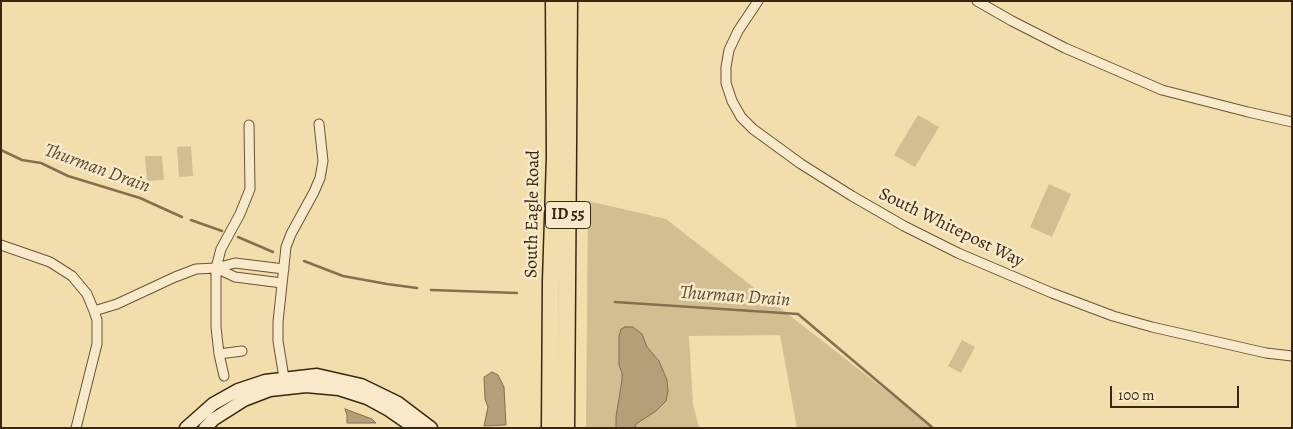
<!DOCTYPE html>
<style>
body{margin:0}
#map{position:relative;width:1293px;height:429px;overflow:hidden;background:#f2ddad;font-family:Alegreya,serif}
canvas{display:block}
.frame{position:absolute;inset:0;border:2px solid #3b2710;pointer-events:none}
.scale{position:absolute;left:1110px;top:386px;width:129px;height:22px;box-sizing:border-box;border:2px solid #3b2710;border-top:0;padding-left:6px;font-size:15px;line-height:18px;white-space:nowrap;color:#3b2710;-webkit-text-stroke:4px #f7e9ca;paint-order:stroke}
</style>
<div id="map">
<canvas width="1293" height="429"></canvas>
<div class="frame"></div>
<div class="scale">100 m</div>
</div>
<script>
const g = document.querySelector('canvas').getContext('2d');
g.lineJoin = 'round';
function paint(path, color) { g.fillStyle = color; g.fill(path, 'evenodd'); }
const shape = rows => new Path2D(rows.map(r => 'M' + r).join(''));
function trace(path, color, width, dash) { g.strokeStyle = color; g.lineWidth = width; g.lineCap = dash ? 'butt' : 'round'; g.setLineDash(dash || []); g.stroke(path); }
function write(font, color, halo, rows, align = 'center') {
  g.font = font + ' Alegreya,serif'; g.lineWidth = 5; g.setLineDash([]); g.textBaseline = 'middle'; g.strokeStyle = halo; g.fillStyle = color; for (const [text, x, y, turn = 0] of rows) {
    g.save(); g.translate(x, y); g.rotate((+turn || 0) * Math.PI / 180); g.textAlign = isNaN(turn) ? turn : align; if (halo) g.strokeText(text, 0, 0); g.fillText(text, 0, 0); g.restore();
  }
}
paint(shape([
 [918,115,939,127,915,167,894,155],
 [191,146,193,176,179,177,177,147],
 [145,156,162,156,164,180,147,181],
 [1049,184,1071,194,1052,237,1030,227],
 [588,201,666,219,934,428,797,428,780,335,689,336,693,404,699,428,586,428],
 [962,340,975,347,961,373,948,366]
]), '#d3be92');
const water = shape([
 [625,327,633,327,642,334,647,347,659,361,667,380,668,391,666,401,656,411,636,424,635,428,616,428,616,417,622,380,622,373,619,365,619,336,621,329,625,327],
 [492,372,498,375,504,387,506,425,484,426,488,407,485,399,484,377,492,372],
 [345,409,372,419,376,423,347,423,347,415,345,409]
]);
paint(water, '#b49f78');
trace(water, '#846f4e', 1);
trace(shape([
 [1,150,22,160,41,163,68,176,140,198,182,217],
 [191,220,222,231],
 [238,237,273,252],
 [304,261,343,276,387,284,417,288],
 [431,290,517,293],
 [615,302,798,314,933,428]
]), '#846f4e', 2.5);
const street = shape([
 [758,1,738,31,729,50,726,67,726,83,732,101,741,117,753,129,801,164,852,196,904,226,958,253,1052,293,1113,316,1152,327,1266,353,1292,356],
 [977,1,1012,21,1065,48,1162,90,1248,112,1292,122],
 [1,245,50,262,72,276,87,294,94,311,117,304,175,277,196,269,216,268],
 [282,283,235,277,216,268,235,263,284,269],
 [219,354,242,351],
 [224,376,219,354,216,327,216,268,221,249,240,214,250,189,249,125],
 [285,384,278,341,278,322,286,247,291,234,314,192,320,178,323,161,319,124],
 [76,428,97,344,97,320,94,311]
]);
const secondary = shape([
 [186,428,213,404,238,390,265,381,317,375,361,385,398,403,431,428],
 [205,428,214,419,244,400,270,390,306,386,339,389,367,398,389,410,415,428]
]);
const highway = shape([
 [550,428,551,281,555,157,554,1],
 [566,428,569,1]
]);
trace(street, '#695437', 11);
trace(secondary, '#3b2710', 15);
trace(highway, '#3b2710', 19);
trace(street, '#f7e9ca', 9);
trace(secondary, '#f7e9ca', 12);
trace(highway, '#f2ddad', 16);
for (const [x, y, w] of [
 [568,215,45]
]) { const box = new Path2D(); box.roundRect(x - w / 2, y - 13.5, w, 27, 4); g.fillStyle = '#f7e9ca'; g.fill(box); trace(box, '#3b2710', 1); }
write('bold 16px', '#3b2710', null, [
 ["ID 55",568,215]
]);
write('18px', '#3b2710', '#f7e9ca', [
 ["South Eagle Road",533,214,-89],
 ["South Whitepost Way",951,228,26]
]);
write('italic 19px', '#5f4b2f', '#f7e9ca', [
 ["Thurman Drain",97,169,20],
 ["Thurman Drain",735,297,4]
]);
</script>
